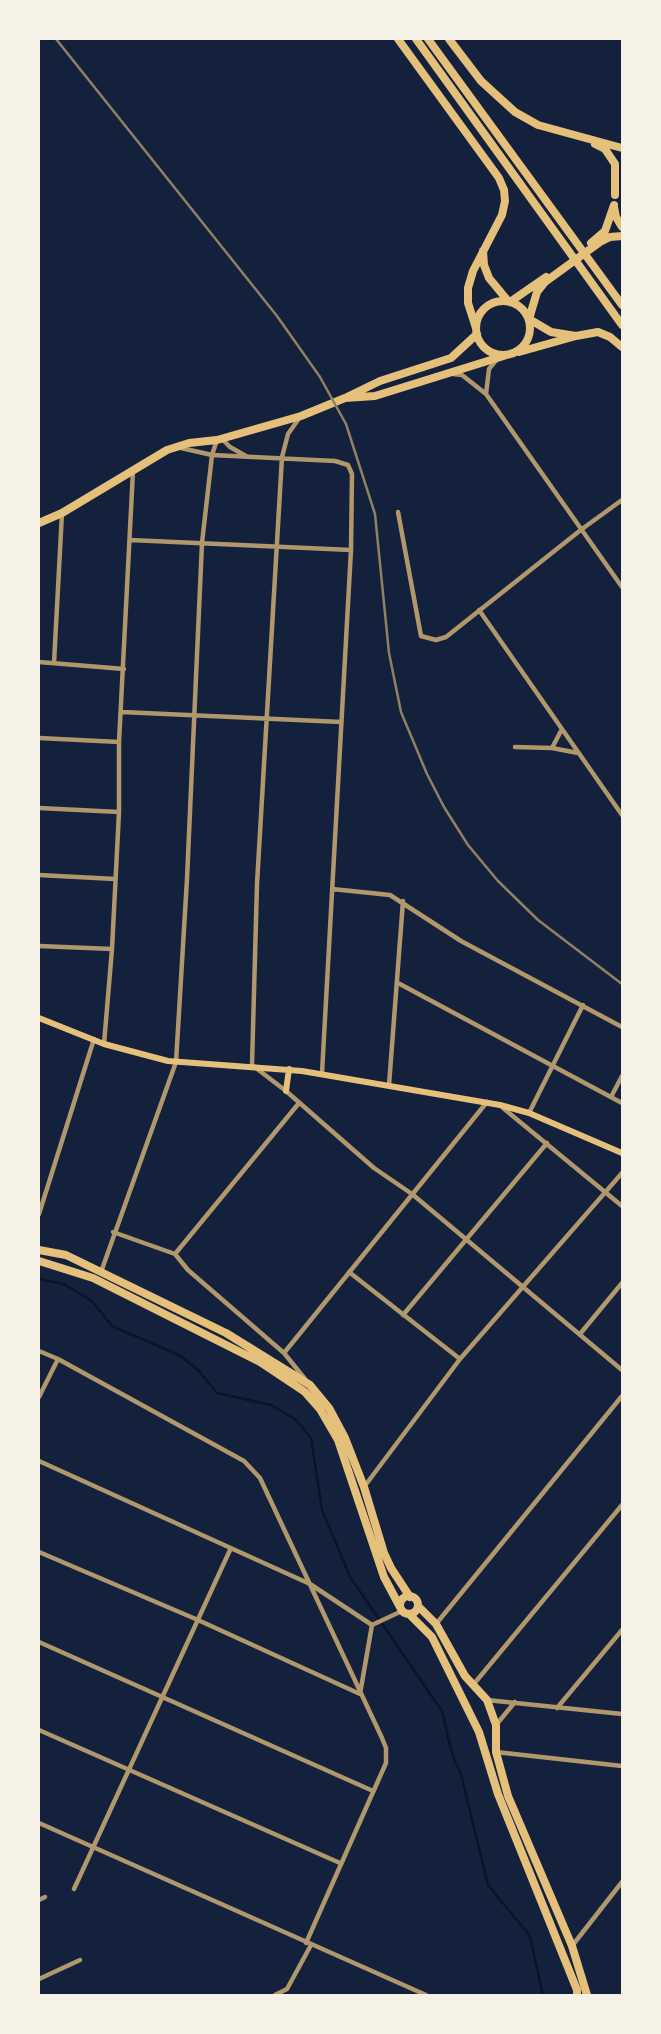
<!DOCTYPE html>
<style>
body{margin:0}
#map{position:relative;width:661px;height:2034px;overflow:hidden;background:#14213d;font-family:Montserrat,sans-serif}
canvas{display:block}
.frame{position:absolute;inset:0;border:40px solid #f6f1e7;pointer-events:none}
</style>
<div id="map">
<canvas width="661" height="2034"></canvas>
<div class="frame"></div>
</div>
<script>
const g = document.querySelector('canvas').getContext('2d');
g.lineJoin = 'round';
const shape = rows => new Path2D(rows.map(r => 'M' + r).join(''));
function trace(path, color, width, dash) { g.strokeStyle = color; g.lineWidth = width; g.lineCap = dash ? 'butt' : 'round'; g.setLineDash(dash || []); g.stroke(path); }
trace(shape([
 [39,1279,64,1284,92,1301,112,1326,181,1356,199,1371,217,1393,271,1405,296,1420,311,1438,322,1510,350,1577,442,1711,452,1754,461,1774,488,1885,530,1936,543,1995]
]), '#0b132b', 2.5);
trace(shape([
 [453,374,462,375,486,394,622,587],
 [486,394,489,369,497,359],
 [300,417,288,434,282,457,257,884,252,1065,286,1091,374,1168,412,1194,622,1370],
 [222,439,230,447,246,456],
 [181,448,212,455,335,461,348,465,352,474,351,550,322,1073],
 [398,512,421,636,436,640,446,637,582,529,622,500],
 [130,540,351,550],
 [479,610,622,815],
 [39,662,124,669],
 [54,663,62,513],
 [122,712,341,722],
 [562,729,552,748,578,753],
 [39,738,119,742],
 [515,747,552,748],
 [39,808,119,812],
 [39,875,115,879],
 [332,889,390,895,461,941,622,1027],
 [39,946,112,949],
 [398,983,622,1103],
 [104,1044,112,949,119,812,119,742,133,471],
 [389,1085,403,901],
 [611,1097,622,1076],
 [299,1103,175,1254,188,1270,284,1353,305,1379],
 [503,1108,622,1206],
 [529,1113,583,1005],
 [39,1214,94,1039],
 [113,1232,175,1254],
 [101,1272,176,1062,187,879,202,543,212,455,217,440],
 [349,1272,460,1359],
 [403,1315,547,1143],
 [580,1334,622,1283],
 [39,1351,58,1359,244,1461,260,1478,382,1738,386,1748,386,1763,306,1943],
 [284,1353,487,1102],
 [39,1397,58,1359],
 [39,1461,310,1584,372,1625],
 [364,1487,460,1359,622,1173],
 [39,1552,198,1620,360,1694,372,1625],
 [436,1624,622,1396],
 [372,1625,402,1611],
 [39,1642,373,1791],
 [473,1685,622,1505],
 [487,1700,622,1714],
 [557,1708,622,1630],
 [496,1725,515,1702],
 [39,1730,340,1863],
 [496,1752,622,1766],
 [39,1823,426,1995],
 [74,1889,230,1550],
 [39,1900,45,1897],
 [572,1946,622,1882],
 [39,1979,80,1960],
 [275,1995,287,1989,311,1945]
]), '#b1986c', 4.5);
trace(shape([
 [39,1018,104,1044,168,1061,302,1071,500,1105,529,1113,622,1153],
 [286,1091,289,1069]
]), '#e5c07b', 6);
trace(shape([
 [398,39,499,178,504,190,505,201,502,215,473,271,468,288,468,303,476,328],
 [416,39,622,325],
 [428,39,622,305],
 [449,39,481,81,515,112,538,125,622,148],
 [595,144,605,149,615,164,615,195],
 [614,207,616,217,622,227],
 [591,243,605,231,614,205],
 [483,251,484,265,489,278,508,301],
 '476 328a27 27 0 1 1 54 0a27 27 0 1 1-54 0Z',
 [510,302,546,277],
 [576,336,551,332,529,319,537,292,545,282,600,242,610,237,622,236],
 [519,352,576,336,598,332,610,337,622,347],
 [347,397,380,381,451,358,477,334],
 [39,523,62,513,167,450,189,443,217,440,301,416,345,398,375,396,510,354],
 [39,1250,66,1255,226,1333,310,1385,329,1408,345,1438,364,1487,384,1553,391,1568,410,1597],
 [39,1261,93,1278,260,1362,305,1392,320,1409,338,1440,384,1577,400,1607],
 '400 1605a9 9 0 1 1 18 0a9 9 0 1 1-18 0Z',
 [418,1606,436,1624,465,1676,487,1700,496,1725,496,1752,508,1796,572,1946,587,1995],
 [409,1614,432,1637,479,1732,498,1794,577,1990,577,1995]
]), '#e5c07b', 8);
trace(shape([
 [56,39,277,316,320,377,346,424,375,514,389,653,401,712,427,774,444,807,468,845,498,881,538,920,622,984]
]), '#918062', 2.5);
</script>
